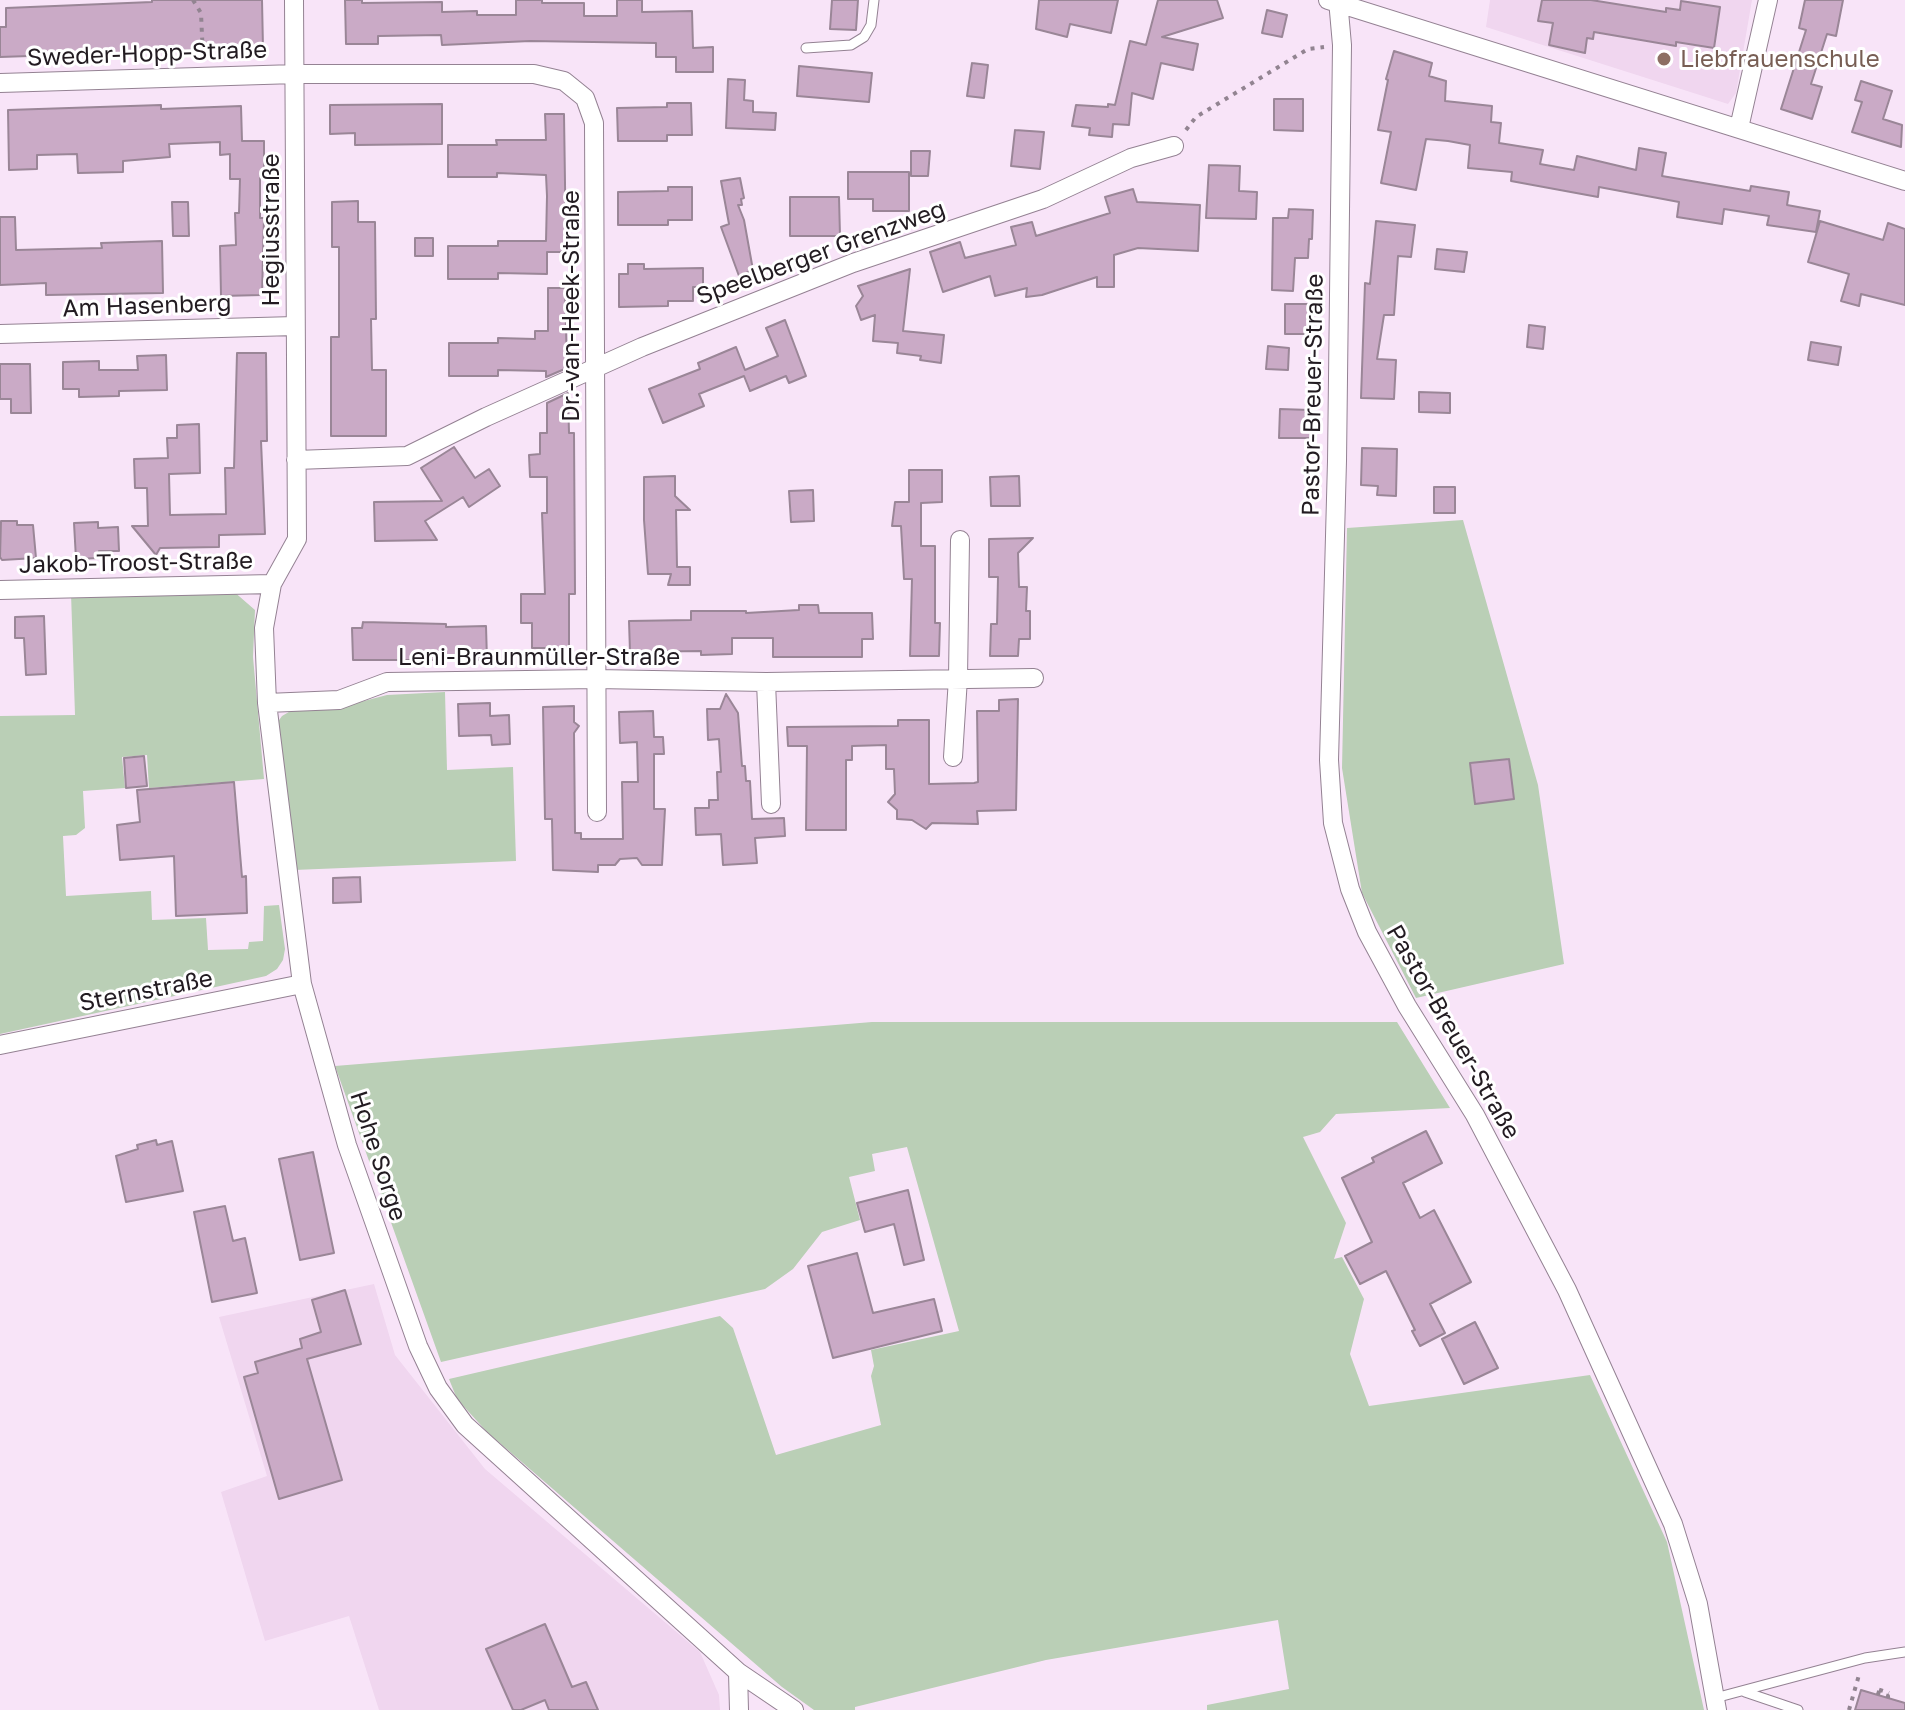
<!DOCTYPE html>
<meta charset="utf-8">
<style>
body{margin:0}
canvas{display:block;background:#f8e4f8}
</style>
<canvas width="1905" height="1710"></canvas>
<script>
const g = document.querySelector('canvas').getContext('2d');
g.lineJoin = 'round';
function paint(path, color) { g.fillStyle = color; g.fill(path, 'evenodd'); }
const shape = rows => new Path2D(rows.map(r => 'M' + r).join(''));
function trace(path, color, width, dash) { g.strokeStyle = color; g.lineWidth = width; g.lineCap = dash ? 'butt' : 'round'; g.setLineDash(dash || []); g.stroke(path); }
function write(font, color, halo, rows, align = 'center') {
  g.font = font + ' "Golos Text",sans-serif'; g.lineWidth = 6; g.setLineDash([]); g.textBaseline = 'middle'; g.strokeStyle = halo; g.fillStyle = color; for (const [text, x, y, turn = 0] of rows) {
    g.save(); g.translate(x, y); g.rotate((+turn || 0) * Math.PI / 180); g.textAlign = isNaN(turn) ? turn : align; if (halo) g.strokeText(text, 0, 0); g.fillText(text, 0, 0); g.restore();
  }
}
paint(shape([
 [1490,0,1752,0,1736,93,1728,104,1486,27],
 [374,1284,395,1355,485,1469,700,1652,719,1695,720,1710,379,1710,349,1616,265,1641,221,1492,267,1476,219,1317]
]), '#f0d6ef');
paint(shape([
 [1463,520,1538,785,1564,964,1416,998,1362,893,1342,768,1347,528],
 [232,590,255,610,253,657,264,779,149,788,147,755,122,757,125,788,83,791,85,828,76,835,63,836,66,896,151,891,152,920,206,918,208,950,248,949,249,942,263,941,264,906,279,905,285,949,283,960,277,969,266,976,0,1034,0,716,75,715,71,593],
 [445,692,447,770,513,767,516,861,294,870,277,723,282,716,294,709,337,708,387,695],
 [872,1022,1397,1022,1450,1108,1336,1114,1320,1132,1303,1137,1346,1223,1334,1259,1342,1257,1364,1299,1350,1354,1369,1406,1590,1375,1667,1542,1704,1710,1207,1710,1207,1705,1289,1689,1278,1620,1046,1660,855,1707,855,1710,814,1710,782,1687,487,1432,457,1399,449,1379,720,1316,733,1328,776,1455,881,1425,871,1376,874,1366,871,1350,959,1331,907,1147,872,1154,875,1171,849,1177,860,1220,822,1232,793,1269,765,1289,441,1362,335,1066]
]), '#bacfb6');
const building = shape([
 [152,0,262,0,263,48,0,57,0,27,6,27,6,8,152,2,152,0],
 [345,0,362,0,362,3,442,2,442,12,477,11,477,15,516,15,516,0,542,0,542,3,584,3,584,16,617,16,617,0,642,0,642,12,692,11,693,48,713,47,713,72,676,72,676,57,656,57,656,43,530,41,442,45,441,35,378,36,378,44,346,44,345,0],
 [832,0,858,0,856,30,830,29,832,0],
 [1039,0,1118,0,1111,33,1070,24,1067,37,1036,29,1039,0],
 [1158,0,1217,0,1223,18,1162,37,1198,44,1193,70,1161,63,1153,99,1132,93,1129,125,1113,124,1112,137,1089,135,1090,128,1072,126,1076,105,1108,107,1108,104,1115,105,1130,41,1146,45,1158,0],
 [1542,0,1591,0,1666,12,1666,8,1680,10,1681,1,1720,7,1714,48,1676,42,1676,46,1594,32,1593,39,1587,38,1585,53,1549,45,1553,23,1538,21,1542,0],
 [1805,0,1843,0,1836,36,1827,34,1811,84,1822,87,1812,119,1781,109,1806,30,1799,28,1805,0],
 [1267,10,1287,15,1282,37,1262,33,1267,10],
 [1394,51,1432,63,1429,76,1446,81,1445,101,1492,106,1491,122,1501,123,1499,143,1543,150,1540,164,1574,170,1577,156,1636,170,1639,148,1666,153,1662,176,1750,191,1751,186,1789,192,1787,205,1820,211,1816,232,1767,225,1769,216,1724,209,1722,224,1677,217,1679,202,1599,187,1598,197,1511,181,1512,172,1468,168,1470,145,1448,141,1426,139,1416,190,1381,183,1391,132,1378,130,1388,80,1386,79,1394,51],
 [972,63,988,65,984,98,967,96,972,63],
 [799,66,872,73,869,102,797,96,799,66],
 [728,79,745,80,744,100,753,101,753,112,776,113,775,130,726,128,728,79],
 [1861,81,1892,91,1883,119,1902,125,1901,147,1852,132,1862,102,1855,100,1861,81],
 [1274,99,1303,99,1303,131,1274,130,1274,99],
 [667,103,691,103,692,135,667,135,667,141,618,141,617,108,667,107,667,103],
 [442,104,442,144,355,145,355,133,330,134,330,105,442,104],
 [161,105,161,109,241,106,242,141,264,141,264,178,260,178,260,218,264,218,262,295,221,296,220,246,236,245,235,213,239,213,240,179,230,179,230,154,220,155,220,142,169,144,170,157,123,161,123,172,78,173,77,154,37,155,37,169,9,170,8,110,161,105],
 [545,114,564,114,566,252,547,252,547,274,498,273,498,279,448,279,448,246,498,246,498,241,546,241,547,196,546,175,497,173,497,177,448,177,448,145,497,145,496,140,546,140,545,114],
 [1015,130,1044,132,1040,169,1011,166,1015,130],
 [911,151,930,151,928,176,911,176,911,151],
 [1209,165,1240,166,1239,191,1257,192,1256,219,1206,218,1209,165],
 [848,172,909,172,909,211,873,211,873,199,848,199,848,172],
 [740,178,744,198,741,199,742,205,738,205,744,220,753,270,739,276,721,227,729,224,721,181,740,178],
 [668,187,692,187,692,220,668,220,668,225,618,225,618,192,668,191,668,187],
 [1133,189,1137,202,1200,205,1198,251,1138,248,1114,255,1114,287,1097,287,1097,277,1042,295,1026,297,1027,288,995,296,990,276,943,292,930,252,960,242,965,258,1016,245,1011,227,1032,222,1036,236,1110,213,1105,197,1133,189],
 [790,197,839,197,840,236,790,236,790,197],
 [358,201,358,222,375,222,376,319,371,319,372,370,386,370,386,436,331,436,331,337,339,337,339,247,332,247,332,202,358,201],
 [172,202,188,202,189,236,173,236,172,202],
 [1289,209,1313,210,1312,239,1309,239,1308,258,1295,258,1293,291,1272,290,1273,218,1288,218,1289,209],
 [0,217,15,217,16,250,102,248,101,243,162,241,163,293,46,295,46,283,0,285,0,217],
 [1376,221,1415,225,1411,257,1398,256,1394,315,1384,315,1377,359,1396,360,1394,399,1361,398,1365,283,1370,284,1376,221],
 [1820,221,1883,240,1888,223,1905,229,1905,305,1861,294,1859,306,1841,301,1849,274,1808,262,1820,221],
 [415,238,433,238,433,256,415,256,415,238],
 [1437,249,1467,252,1464,272,1435,269,1437,249],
 [628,264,644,264,644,269,703,268,703,287,693,287,693,301,668,301,668,306,619,307,619,274,628,274,628,264],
 [910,269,903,331,944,335,941,363,920,360,921,356,897,353,898,343,873,341,875,315,861,320,856,306,863,296,858,286,910,269],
 [548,288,565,288,567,368,546,377,546,371,498,370,498,376,449,376,449,343,498,343,498,338,535,339,535,331,548,331,548,288],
 [1285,304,1309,304,1309,334,1285,334,1285,304],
 [785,320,806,376,789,383,786,376,750,391,744,376,699,394,704,406,663,423,649,389,700,369,698,363,736,347,745,370,778,356,766,328,785,320],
 [1529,325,1545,327,1543,349,1527,347,1529,325],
 [1811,342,1841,347,1838,365,1808,360,1811,342],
 [1268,346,1289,348,1288,370,1266,369,1268,346],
 [237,353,266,353,267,441,261,441,265,534,219,535,219,547,160,548,156,555,132,526,148,526,147,488,135,488,134,459,168,458,167,438,177,438,177,425,199,424,200,473,169,474,170,515,226,514,225,468,234,468,237,353],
 [166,355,167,390,119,391,119,396,79,397,79,389,63,389,63,362,99,361,99,370,138,370,137,356,166,355],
 [0,364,30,364,31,413,11,413,11,399,0,399,0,364],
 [1419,392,1450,393,1450,413,1419,412,1419,392],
 [568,393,569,433,574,433,575,594,569,594,569,647,553,652,548,648,532,648,532,623,521,623,521,594,545,594,542,513,547,513,547,477,530,477,529,455,540,454,540,433,547,433,547,403,568,393],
 [1280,409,1310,410,1310,438,1279,438,1280,409],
 [454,447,475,478,489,469,500,486,469,507,463,497,425,521,437,540,375,541,374,502,442,501,421,468,454,447],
 [1362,448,1397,449,1396,496,1377,495,1378,486,1361,485,1362,448],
 [909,470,942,470,942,502,921,503,921,546,935,546,935,623,940,623,939,656,910,656,912,579,904,579,901,526,892,526,895,502,909,502,909,470],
 [675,476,675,496,690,510,676,510,677,567,690,567,690,585,668,585,671,574,648,574,644,520,644,477,675,476],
 [1019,476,1020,506,991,506,990,477,1019,476],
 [1434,487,1455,487,1455,513,1434,513,1434,487],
 [813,490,814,521,791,522,789,491,813,490],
 [1,521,17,521,17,525,33,525,36,558,2,560,0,557,1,521],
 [98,522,98,528,118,527,119,551,99,551,99,558,76,559,74,523,98,522],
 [1033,538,1018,553,1019,587,1027,587,1026,611,1030,611,1030,639,1019,639,1018,656,990,656,991,624,997,624,998,577,989,577,989,539,1033,538],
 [799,605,818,605,819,613,872,613,873,639,862,639,862,657,773,657,773,638,732,638,732,654,701,655,701,651,630,652,629,621,691,620,691,611,746,611,746,613,799,610,799,605],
 [44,616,46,674,26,675,24,638,15,638,15,617,44,616],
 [363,622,446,624,446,627,486,626,487,660,353,660,352,628,362,628,363,622],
 [726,694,738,713,742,766,745,766,746,781,750,781,752,819,784,818,785,836,755,838,757,863,723,865,721,834,696,835,695,808,709,808,709,800,718,800,717,772,721,772,719,739,708,740,707,709,720,709,726,694],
 [1018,699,1016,810,977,811,978,824,932,823,926,829,912,820,897,819,897,810,888,802,895,794,894,769,886,769,886,745,852,746,852,760,846,760,846,830,806,830,807,746,788,746,787,727,898,726,898,720,929,720,929,784,974,783,978,782,977,711,999,711,999,700,1018,699],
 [490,703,490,716,509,715,510,744,492,745,491,735,459,736,458,704,490,703],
 [574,706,574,722,579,726,574,733,575,833,581,833,581,839,623,839,622,782,638,782,637,742,620,743,619,712,653,711,654,737,663,737,664,754,654,754,654,809,665,809,662,865,642,865,637,858,620,859,615,865,598,865,598,872,553,870,552,819,545,819,543,707,574,706],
 [144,756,147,786,126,788,124,758,144,756],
 [1509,759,1514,799,1475,804,1470,763,1509,759],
 [234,782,242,877,246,876,247,913,176,916,174,856,120,860,117,825,140,822,137,790,234,782],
 [360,877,361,902,333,903,333,878,360,877],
 [1426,1131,1442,1163,1403,1183,1420,1218,1434,1210,1471,1282,1430,1304,1445,1333,1420,1346,1412,1331,1415,1330,1386,1271,1360,1284,1345,1256,1372,1242,1342,1178,1374,1162,1372,1158,1426,1131],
 [156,1140,157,1145,172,1141,183,1191,126,1202,116,1156,138,1149,137,1145,156,1140],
 [313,1152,334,1253,300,1260,279,1159,313,1152],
 [908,1190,924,1260,904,1265,894,1224,865,1232,857,1203,908,1190],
 [225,1206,233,1241,245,1238,257,1293,212,1302,194,1212,225,1206],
 [857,1253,873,1313,934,1299,942,1331,833,1358,808,1266,857,1253],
 [345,1290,361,1344,307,1359,342,1480,279,1499,244,1377,258,1373,255,1362,302,1348,300,1339,321,1332,312,1300,345,1290],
 [1475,1322,1498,1368,1464,1384,1442,1339,1475,1322],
 [545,1624,572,1687,586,1682,598,1710,549,1710,545,1700,521,1710,513,1710,486,1649,545,1624],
 [1861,1690,1905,1703,1905,1710,1855,1710,1861,1690]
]);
paint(building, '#caaac6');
trace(building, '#9a8697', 2);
const service = shape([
 [806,48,851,45,864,37,871,25,874,0],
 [1745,1692,1798,1710],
 [1715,1698,1865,1658,1905,1652]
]);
const minor = shape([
 [294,0,297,539,272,584,264,628,267,703,302,984,347,1145,418,1346,438,1388,465,1425,738,1672,794,1710],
 [1328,0,1905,181],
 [1338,0,1342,45,1337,461,1329,760,1333,823,1350,889,1367,932,1407,1006,1475,1115,1567,1290,1673,1524,1698,1604,1717,1710],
 [0,83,296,74,534,74,564,81,585,98,594,123,597,812],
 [1739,128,1768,0],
 [0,334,295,326],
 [296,460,407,456,486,417,642,347,853,263,1043,199,1131,158,1174,146],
 [0,590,272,584],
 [766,682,771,804],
 [267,703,339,700,387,682,596,679,766,682,1034,678],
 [953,757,958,678,960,540],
 [0,1045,302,984],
 [738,1672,739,1710]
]);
trace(service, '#948293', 11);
trace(minor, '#948293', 20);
trace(shape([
 [193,0,201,13,203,58],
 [1186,130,1196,117,1308,49,1324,47],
 [1888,1698,1888,1696,1876,1692,1877,1689,1889,1693],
 [1849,1710,1859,1675]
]), '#928491', 4, [4, 6]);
trace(service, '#fff', 9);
trace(minor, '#fff', 18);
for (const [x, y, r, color] of [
 [1664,59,8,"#8d6e63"]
]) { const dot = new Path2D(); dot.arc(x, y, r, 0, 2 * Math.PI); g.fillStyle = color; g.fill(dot); trace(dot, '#fff', 3); }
write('24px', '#221b21', '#fff', [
 ["Sweder-Hopp-Straße",147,54,-2],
 ["Hegiusstraße",271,230,-90],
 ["Speelberger Grenzweg",821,253,-20],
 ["Am Hasenberg",147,306,-2],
 ["Dr.-van-Heek-Straße",571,306,-90],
 ["Pastor-Breuer-Straße",1313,395,-89],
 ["Jakob-Troost-Straße",136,563,-1],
 ["Leni-Braunmüller-Straße",539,657],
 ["Sternstraße",146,991,-11],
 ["Pastor-Breuer-Straße",1453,1032,60],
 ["Hohe Sorge",378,1156,72]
]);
write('24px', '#785e54', '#fff', [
 ["Liebfrauenschule",1680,59]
], 'left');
</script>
